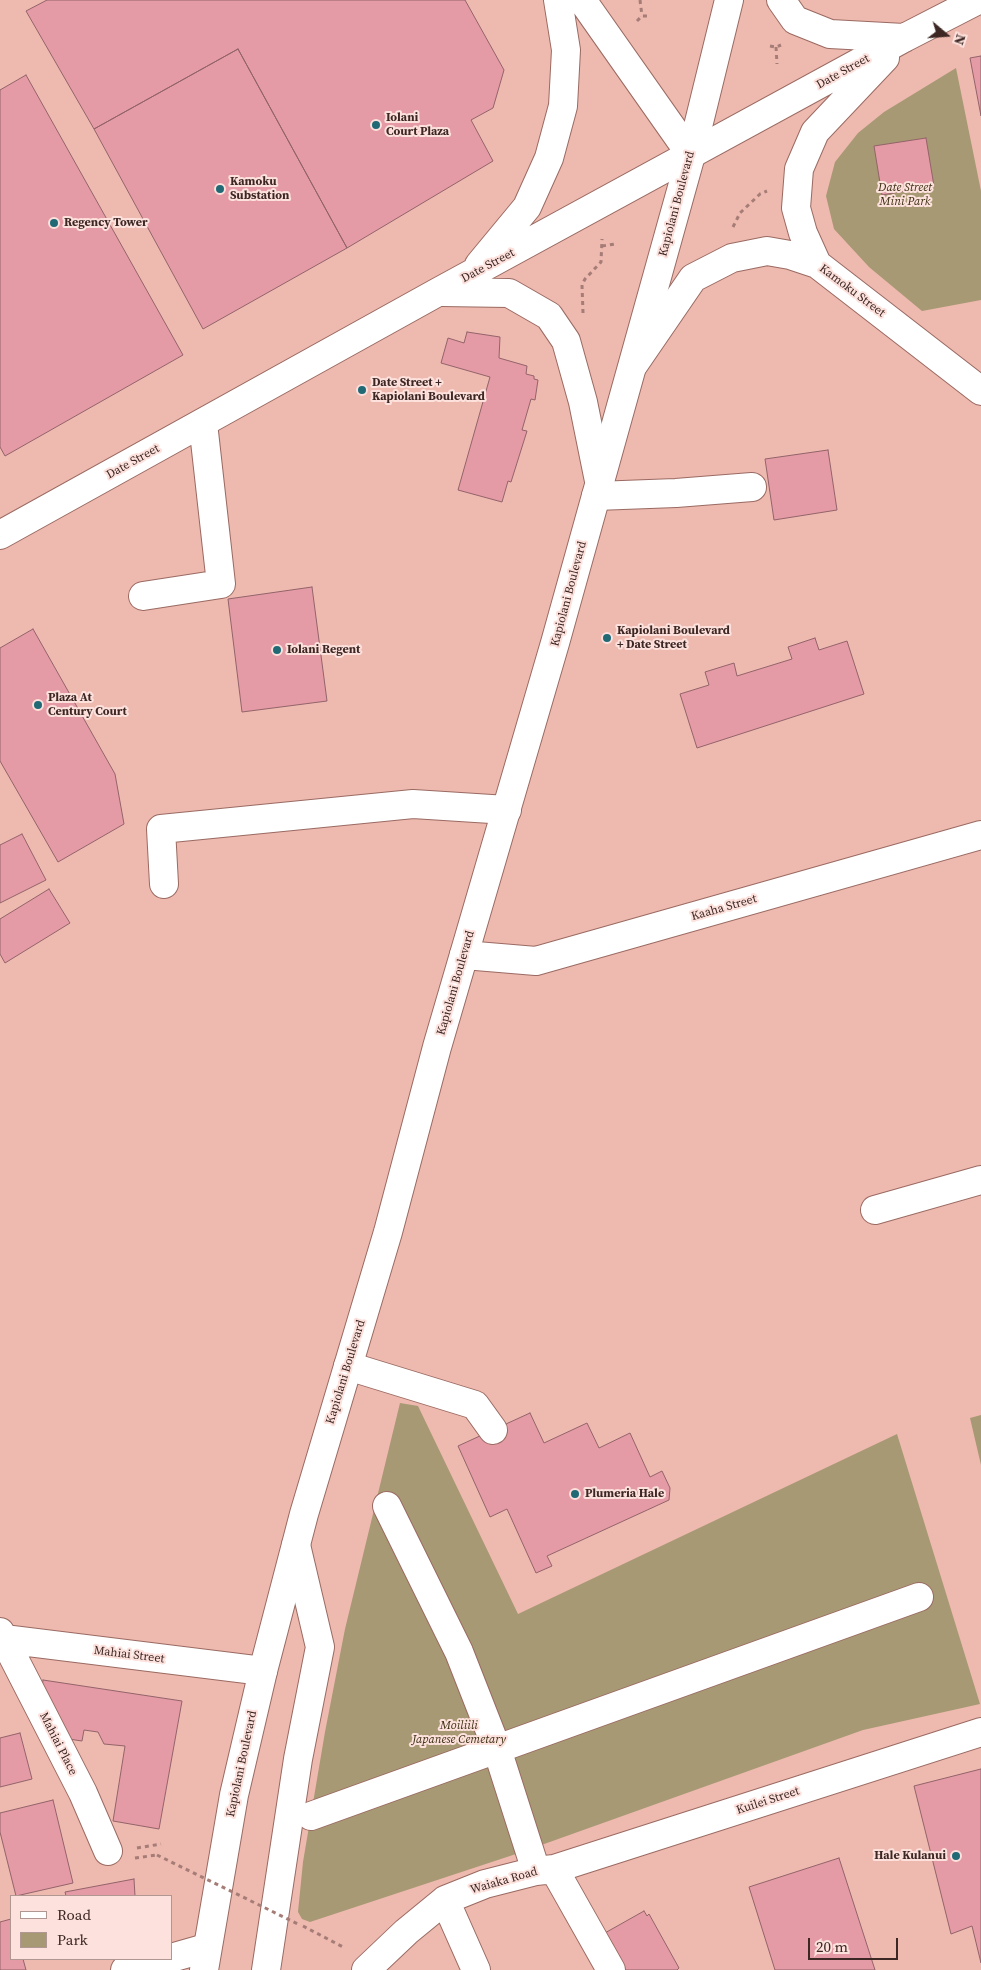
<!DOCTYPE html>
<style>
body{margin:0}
#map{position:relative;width:981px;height:1970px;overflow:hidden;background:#eeb9af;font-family:"Source Serif 4",serif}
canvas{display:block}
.legend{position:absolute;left:10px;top:1895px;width:162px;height:65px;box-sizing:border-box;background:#fde1dc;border:1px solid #b09792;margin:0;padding:6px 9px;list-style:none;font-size:15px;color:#3c2724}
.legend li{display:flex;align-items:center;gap:10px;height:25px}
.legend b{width:25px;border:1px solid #b09792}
.north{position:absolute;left:921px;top:10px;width:50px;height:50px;-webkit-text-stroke:4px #fde1dc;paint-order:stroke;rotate:108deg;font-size:14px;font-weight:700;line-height:20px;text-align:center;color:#3c2724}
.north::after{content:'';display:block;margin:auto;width:18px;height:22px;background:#3c2724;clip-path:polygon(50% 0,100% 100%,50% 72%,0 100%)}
.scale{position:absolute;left:808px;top:1938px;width:90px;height:22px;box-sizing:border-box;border:2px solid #3c2724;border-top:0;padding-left:6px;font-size:15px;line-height:18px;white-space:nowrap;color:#3c2724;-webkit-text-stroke:4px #fde1dc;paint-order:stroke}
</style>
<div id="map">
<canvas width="981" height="1970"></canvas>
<ul class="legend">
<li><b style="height:6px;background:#fff"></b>Road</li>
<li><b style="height:14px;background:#a79973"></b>Park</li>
</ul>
<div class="north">N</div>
<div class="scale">20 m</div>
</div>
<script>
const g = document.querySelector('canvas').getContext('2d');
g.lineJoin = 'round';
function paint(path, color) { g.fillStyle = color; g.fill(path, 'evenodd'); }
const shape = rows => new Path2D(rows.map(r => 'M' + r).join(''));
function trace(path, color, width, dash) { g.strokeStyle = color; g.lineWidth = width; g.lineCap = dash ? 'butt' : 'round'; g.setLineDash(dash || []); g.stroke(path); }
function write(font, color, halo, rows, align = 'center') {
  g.font = font + ' "Source Serif 4",serif'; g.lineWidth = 4; g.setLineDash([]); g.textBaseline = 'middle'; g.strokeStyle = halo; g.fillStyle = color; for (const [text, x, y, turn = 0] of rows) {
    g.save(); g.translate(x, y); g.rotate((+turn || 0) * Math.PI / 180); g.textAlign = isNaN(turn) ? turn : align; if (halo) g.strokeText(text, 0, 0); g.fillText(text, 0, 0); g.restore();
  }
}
paint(shape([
 [956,68,981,191,981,300,922,311,869,267,834,229,826,196,835,162,858,133,884,112],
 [400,1403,418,1406,518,1614,897,1434,980,1704,863,1730,519,1853,310,1922,302,1919,298,1912,303,1862,325,1732,345,1629],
 [981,1415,981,1465,970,1418]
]), '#a79973');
const building = shape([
 [47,0,465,0,504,70,493,108,471,120,493,161,347,248,238,49,94,129,26,11,47,0],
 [238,49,347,248,203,329,94,129,238,49],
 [981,56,981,116,970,58,981,56],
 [26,75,183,355,5,456,0,447,0,90,26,75],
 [926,138,934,186,882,195,874,146,926,138],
 [467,332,500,337,499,358,527,366,526,374,534,376,534,379,538,380,535,400,531,399,522,430,527,431,511,482,508,481,502,502,458,490,490,377,441,363,448,338,464,343,467,332],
 [828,450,837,510,774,520,765,459,828,450],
 [312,587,327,701,242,712,228,599,312,587],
 [33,629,115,774,124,824,58,862,0,761,0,648,33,629],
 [815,638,819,650,847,641,864,694,697,748,680,694,709,685,705,672,734,663,737,676,792,659,788,647,815,638],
 [22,834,46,880,0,903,0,845,22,834],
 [49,889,70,923,5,963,0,954,0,919,49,889],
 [530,1413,544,1443,587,1423,599,1448,630,1433,650,1477,662,1471,670,1488,669,1500,547,1556,552,1566,536,1573,507,1509,490,1517,458,1446,530,1413],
 [43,1680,182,1701,159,1829,113,1821,125,1746,104,1744,98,1732,84,1730,82,1741,62,1738,41,1696,43,1680],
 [20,1733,32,1779,0,1787,0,1738,20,1733],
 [981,1769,981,1963,972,1926,951,1934,914,1786,981,1769],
 [53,1800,73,1883,16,1896,0,1832,0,1813,53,1800],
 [839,1858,875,1970,775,1970,749,1887,839,1858],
 [134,1879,135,1896,66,1896,65,1892,134,1879],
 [644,1911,647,1916,649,1914,679,1968,677,1970,612,1970,596,1938,644,1911],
 [11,1919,11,1959,23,1959,26,1970,0,1970,0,1922,11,1919]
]);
paint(building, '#e49ba5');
trace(building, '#93636a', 1);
const minor = shape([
 [582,0,691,155],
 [781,0,795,20,830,34,904,38],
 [817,264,803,233,796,208,799,169,815,132,885,58],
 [479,265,527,207,549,158,563,106,566,50,558,0],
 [442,292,509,293,549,316,566,341,583,402,599,481],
 [634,364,693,278,732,258,767,251,790,255,817,264,981,391],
 [596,496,676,493,752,487],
 [0,535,438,292,904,38,978,0],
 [143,596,221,584,203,423],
 [164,884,161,829,413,804,507,810],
 [464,955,536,961,981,835],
 [875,1210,981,1180],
 [348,1366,475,1405,493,1430],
 [387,1506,459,1652,497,1749,536,1871],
 [0,1632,4,1639,263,1671],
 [0,1640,4,1639,83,1793,108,1851],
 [311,1816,919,1597],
 [554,1869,611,1970],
 [445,1900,476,1970],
 [171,1958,206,1948],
 [125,1970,167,1959],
 [366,1970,406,1932,445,1900,485,1884,536,1871,554,1869,981,1732]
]);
const major = shape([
 [204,1970,234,1795,263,1671,304,1514,388,1232,437,1047,555,643,691,155,729,0]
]);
const highway = shape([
 [266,1970,298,1759,320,1647,296,1545]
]);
trace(minor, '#9a6a62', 30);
trace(major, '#9a6a62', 30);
trace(highway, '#9a6a62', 30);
trace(shape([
 [640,0,642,16],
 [637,21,642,16,647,16],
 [770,46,776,47,781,45],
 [776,47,777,64],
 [733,227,740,213,760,194,767,191],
 [602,246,615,244],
 [583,313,582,285,585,279,601,262,602,239],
 [137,1848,161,1844],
 [135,1858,157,1855],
 [303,1926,343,1947]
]), '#a57d76', 3, [4, 4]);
trace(minor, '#fff', 28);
trace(major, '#fff', 28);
trace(highway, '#fff', 28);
trace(shape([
 [157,1855,300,1925]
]), '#a57d76', 3, [4, 4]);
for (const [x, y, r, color] of [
 [376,125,5,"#206975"],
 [220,189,5,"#206975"],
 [54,223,5,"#206975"],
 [362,390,5,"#206975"],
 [607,638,5,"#206975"],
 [277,650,5,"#206975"],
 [38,705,5,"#206975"],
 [575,1494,5,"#206975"],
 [956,1856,5,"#206975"]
]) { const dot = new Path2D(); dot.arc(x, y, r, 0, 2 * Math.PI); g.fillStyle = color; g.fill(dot); trace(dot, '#fde1dc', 2); }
write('12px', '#3c2724', '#fde1dc', [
 ["Date Street",843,72,-29],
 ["Kapiolani Boulevard",677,204,-75],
 ["Date Street",488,266,-28],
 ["Kamoku Street",852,291,37],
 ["Date Street",133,462,-29],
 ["Kapiolani Boulevard",569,594,-75],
 ["Kaaha Street",724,908,-16],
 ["Kapiolani Boulevard",456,983,-74],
 ["Kapiolani Boulevard",346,1372,-73],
 ["Mahiai Street",129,1655,7],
 ["Mahiai Place",58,1744,63],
 ["Kapiolani Boulevard",242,1764,-78],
 ["Kuilei Street",768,1801,-18],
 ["Waiaka Road",504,1881,-16]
]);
write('bold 12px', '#3c2724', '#fde1dc', [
 ["Iolani",386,118],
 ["Court Plaza",386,132],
 ["Kamoku",230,182],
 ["Substation",230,196],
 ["Regency Tower",64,223],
 ["Date Street +",372,383],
 ["Kapiolani Boulevard",372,397],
 ["Kapiolani Boulevard",617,631],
 ["+ Date Street",617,645],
 ["Iolani Regent",287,650],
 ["Plaza At",48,698],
 ["Century Court",48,712],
 ["Plumeria Hale",585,1494],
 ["Hale Kulanui",946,1856,"right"]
], 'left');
write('italic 12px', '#392e11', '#fde1dc', [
 ["Date Street",905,188],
 ["Mini Park",905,202],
 ["Moiliili",459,1726],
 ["Japanese Cemetary",459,1740]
]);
</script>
